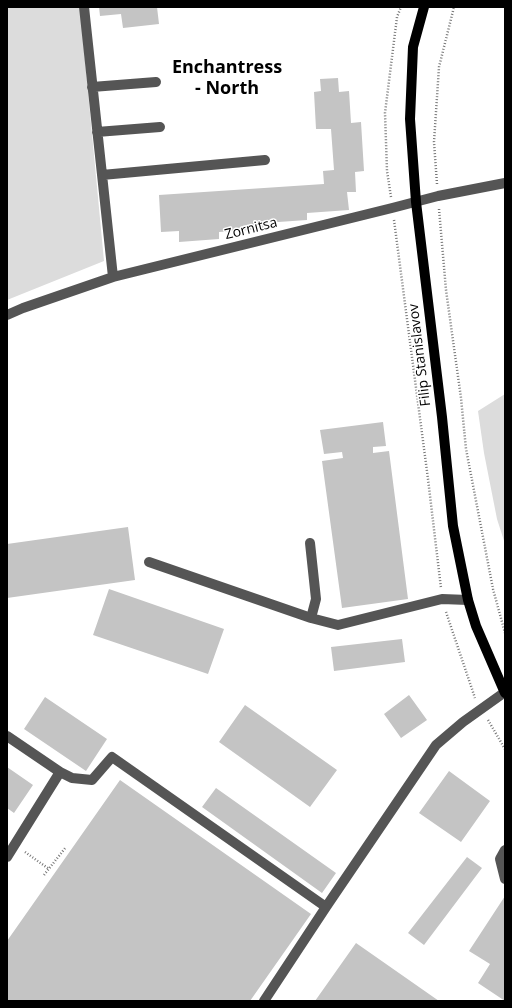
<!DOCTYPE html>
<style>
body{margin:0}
#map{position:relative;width:512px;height:1008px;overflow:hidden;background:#fff;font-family:"Open Sans",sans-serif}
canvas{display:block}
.frame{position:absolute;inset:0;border:8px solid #000;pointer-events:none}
</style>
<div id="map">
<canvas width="512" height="1008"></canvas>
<div class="frame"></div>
</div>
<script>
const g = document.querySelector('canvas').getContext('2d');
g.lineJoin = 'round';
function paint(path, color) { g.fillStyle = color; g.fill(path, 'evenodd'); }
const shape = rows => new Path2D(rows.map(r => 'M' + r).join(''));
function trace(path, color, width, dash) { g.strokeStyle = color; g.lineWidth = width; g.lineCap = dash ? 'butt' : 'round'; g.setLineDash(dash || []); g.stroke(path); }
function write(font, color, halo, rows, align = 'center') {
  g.font = font + ' "Open Sans",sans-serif'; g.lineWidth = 3; g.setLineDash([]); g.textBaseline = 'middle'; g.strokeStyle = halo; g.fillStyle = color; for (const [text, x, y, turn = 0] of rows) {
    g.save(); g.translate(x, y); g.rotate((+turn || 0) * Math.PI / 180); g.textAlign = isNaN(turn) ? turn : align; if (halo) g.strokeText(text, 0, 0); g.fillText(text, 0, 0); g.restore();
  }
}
paint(shape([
 [7,7,80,7,104,261,7,300],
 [505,394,505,544,497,519,484,453,478,411]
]), '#dcdcdc');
paint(shape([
 [99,7,157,7,159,24,123,28,121,14,100,16],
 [338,78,339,92,349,91,351,123,361,122,364,171,355,172,356,192,347,192,349,210,307,213,307,220,264,223,264,229,219,232,219,239,179,242,179,231,161,232,159,195,324,184,323,171,334,170,331,129,316,129,314,92,321,91,320,79],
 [383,422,386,446,373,447,373,453,389,451,408,599,342,608,322,461,343,458,342,452,324,454,320,430],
 [128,527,135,580,7,598,7,544],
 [109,589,224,629,208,674,93,635],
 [402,639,405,662,334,671,331,647],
 [409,695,427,720,401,738,384,714],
 [45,697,107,739,86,771,24,729],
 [245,705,337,770,310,807,219,742],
 [7,767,33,785,14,813,7,808],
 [449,771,490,801,461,842,419,813],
 [120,780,311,914,250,1001,7,1001,7,941],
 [216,788,336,873,322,893,202,807],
 [467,857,482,868,424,945,408,933],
 [505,896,505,1001,478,983,490,964,469,951],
 [356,943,439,1001,315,1001]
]), '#c4c4c4');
trace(shape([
 [437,184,434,142,439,67,454,7],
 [391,197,387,171,385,113,397,17,401,7],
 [439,209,446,290,461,398,466,449,493,589,505,633],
 [394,220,428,479,441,588],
 [446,612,475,698],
 [488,720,505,749],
 [25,852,49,869],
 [44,875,66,847]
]), '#777', 2.5, [1, 2]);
trace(shape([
 [84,7,113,277],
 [92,87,156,82],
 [97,132,160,127],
 [102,175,265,160],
 [7,315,23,308,113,277,392,208,438,196,505,183],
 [310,543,316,599,311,618],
 [149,562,311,618,338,625,442,599,468,600],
 [7,736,60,772],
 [505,850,500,859,505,879],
 [7,857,60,772,72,778,92,780,112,757,326,907],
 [264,1001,326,907,436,745,463,722,505,692]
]), '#555', 10);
trace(shape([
 [424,7,413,47,410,119,416,202,442,417,453,526,468,600,476,626,505,693]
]), '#000', 10);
write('14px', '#000', '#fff', [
 ["Zornitsa",251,229,-14],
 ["Filip Stanislavov",420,355,-97]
]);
write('bold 18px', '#000', '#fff', [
 ["Enchantress",227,68],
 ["- North",227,89]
]);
</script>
